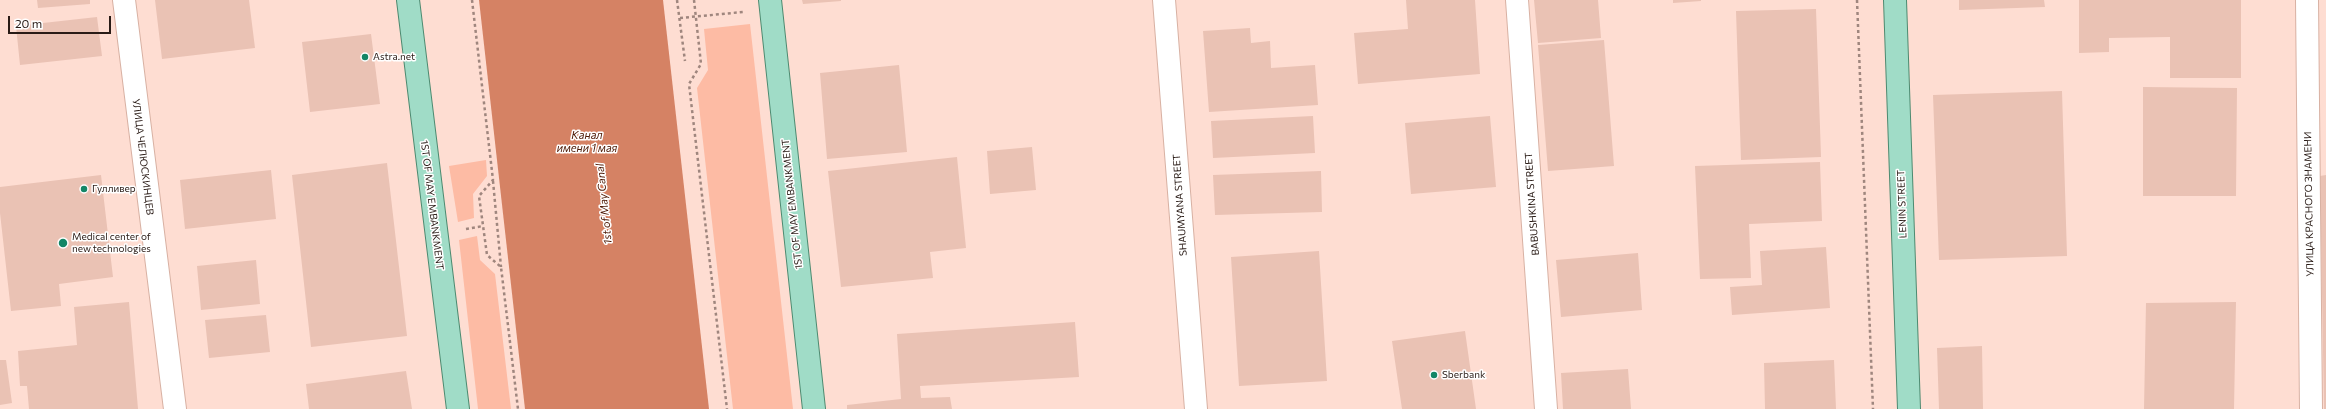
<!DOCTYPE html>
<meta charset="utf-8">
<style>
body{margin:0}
#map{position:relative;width:2326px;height:409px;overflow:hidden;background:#feddd2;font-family:Commissioner,sans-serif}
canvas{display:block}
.scale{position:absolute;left:8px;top:16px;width:103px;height:18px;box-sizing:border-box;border:2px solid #291b16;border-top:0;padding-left:5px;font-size:12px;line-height:14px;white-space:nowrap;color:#291b16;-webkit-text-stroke:3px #fff;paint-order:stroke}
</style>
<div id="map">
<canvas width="2326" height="409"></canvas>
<div class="scale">20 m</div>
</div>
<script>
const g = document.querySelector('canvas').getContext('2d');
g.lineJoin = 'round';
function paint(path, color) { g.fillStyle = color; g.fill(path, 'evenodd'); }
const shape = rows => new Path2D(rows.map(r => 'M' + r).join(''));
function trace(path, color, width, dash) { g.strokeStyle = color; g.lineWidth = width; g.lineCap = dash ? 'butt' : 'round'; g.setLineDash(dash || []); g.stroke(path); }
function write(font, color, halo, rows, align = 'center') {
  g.font = font + ' Commissioner,sans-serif'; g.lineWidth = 3; g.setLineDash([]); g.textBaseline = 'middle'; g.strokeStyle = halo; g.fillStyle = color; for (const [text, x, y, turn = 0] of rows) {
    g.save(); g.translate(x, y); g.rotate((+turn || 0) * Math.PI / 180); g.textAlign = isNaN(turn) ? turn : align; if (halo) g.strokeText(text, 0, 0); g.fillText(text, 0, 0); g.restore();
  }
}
paint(shape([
 [750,24,793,409,733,409,697,88,708,70,704,29],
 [486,160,487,176,473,194,474,218,458,222,449,166],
 [477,236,480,260,495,274,511,409,478,409,459,240]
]), '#fdbba4');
paint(shape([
 [479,0,663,0,709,409,525,409]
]), '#d58264');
paint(shape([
 [37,0,90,0,90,4,38,8],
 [155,0,249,0,255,48,162,59],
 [802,0,841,0,841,1,803,4],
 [1406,0,1475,0,1480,74,1358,84,1354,33,1408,29],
 [1534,0,1598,0,1601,38,1538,43],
 [1673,0,1701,0,1701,1,1673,3],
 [1959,0,2044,0,2045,7,1959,10],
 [2079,0,2241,0,2241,78,2170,78,2170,37,2109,38,2109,52,2079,53],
 [1816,9,1821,157,1741,160,1736,11],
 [97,17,102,56,20,65,16,26],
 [1250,28,1251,43,1270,41,1271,68,1315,65,1318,105,1209,112,1203,31],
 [371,34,380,104,310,112,302,42],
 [1604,40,1614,166,1548,171,1538,45],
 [899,65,907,152,827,159,820,73],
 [2143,87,2237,88,2236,196,2143,196],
 [2062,91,2067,256,1939,260,1933,95],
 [1313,116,1315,153,1213,158,1211,121],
 [1490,116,1496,187,1411,194,1405,123],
 [1032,147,1036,190,990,194,987,151],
 [957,157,966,248,930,252,933,278,841,287,828,171],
 [1820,162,1822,221,1749,224,1751,278,1700,279,1695,166],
 [387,163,407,336,311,347,292,175],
 [271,170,276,219,185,229,180,180],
 [1321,171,1322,212,1215,215,1213,175],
 [101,175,113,277,59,284,61,306,11,311,0,213,0,187],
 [2326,175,2326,409,2324,409,2320,176],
 [1826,247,1830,308,1732,315,1730,287,1762,285,1760,251],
 [1319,251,1327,381,1239,386,1231,257],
 [1638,253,1642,310,1561,317,1556,260],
 [256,260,260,304,201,310,197,266],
 [129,302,138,409,29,409,27,386,20,386,18,351,77,345,74,307],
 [2236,302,2234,409,2144,409,2146,303],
 [266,315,270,352,209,358,205,320],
 [1075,322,1079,377,920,386,921,398,950,397,952,409,847,409,847,405,901,399,897,334],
 [1465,331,1476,409,1402,409,1392,341],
 [1982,346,1983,409,1939,409,1937,348],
 [0,360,6,360,12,403,0,405],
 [1834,360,1836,409,1765,409,1764,363],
 [1628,369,1631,409,1563,409,1561,373],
 [406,371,412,409,309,409,306,384]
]), '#eac2b4');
const minor = shape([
 [124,0,175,409],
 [1164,0,1196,409],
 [1517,0,1546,409],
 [2307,0,2311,409]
]);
const major = shape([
 [408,0,458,409],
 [770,0,814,409],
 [1895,0,1909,409]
]);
trace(minor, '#d8b1a3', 24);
trace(major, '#4d8a70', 24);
trace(shape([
 [472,0,493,180,479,196,487,255,501,267,518,409],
 [677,0,685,61],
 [694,0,701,64,689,84,727,409],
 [1857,0,1873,409],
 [680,18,743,12],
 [493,181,501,267],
 [466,229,483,226]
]), '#9f867e', 2.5, [3, 3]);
trace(minor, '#fff', 22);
trace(major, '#a0dcc7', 22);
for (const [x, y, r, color] of [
 [365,57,4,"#138666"],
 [84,189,4,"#138666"],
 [63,243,5,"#138666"],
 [1434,375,4,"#138666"]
]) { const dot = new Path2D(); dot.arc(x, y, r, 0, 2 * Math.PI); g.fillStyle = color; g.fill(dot); trace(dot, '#fff', 1.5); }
write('10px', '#291b16', '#fff', [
 ["Astra.net",373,57],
 ["Гулливер",92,189],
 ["Medical center of",72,237],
 ["new technologies",72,249],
 ["Sberbank",1442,375]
], 'left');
write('10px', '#291b16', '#fff', [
 ["УЛИЦА ЧЕЛЮСКИНЦЕВ",143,157,83],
 ["1ST OF MAY EMBANKMENT",792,204,-96],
 ["BABUSHKINA STREET",1532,204,-94],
 ["LENIN STREET",1902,204,-92],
 ["УЛИЦА КРАСНОГО ЗНАМЕНИ",2309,204,-91],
 ["1ST OF MAY EMBANKMENT",432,205,83],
 ["SHAUMYANA STREET",1180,205,-94]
]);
write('italic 11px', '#4b1703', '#fff', [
 ["Канал",587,135],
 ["имени 1 мая",587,148],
 ["1st of May Canal",604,204,-96]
]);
</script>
